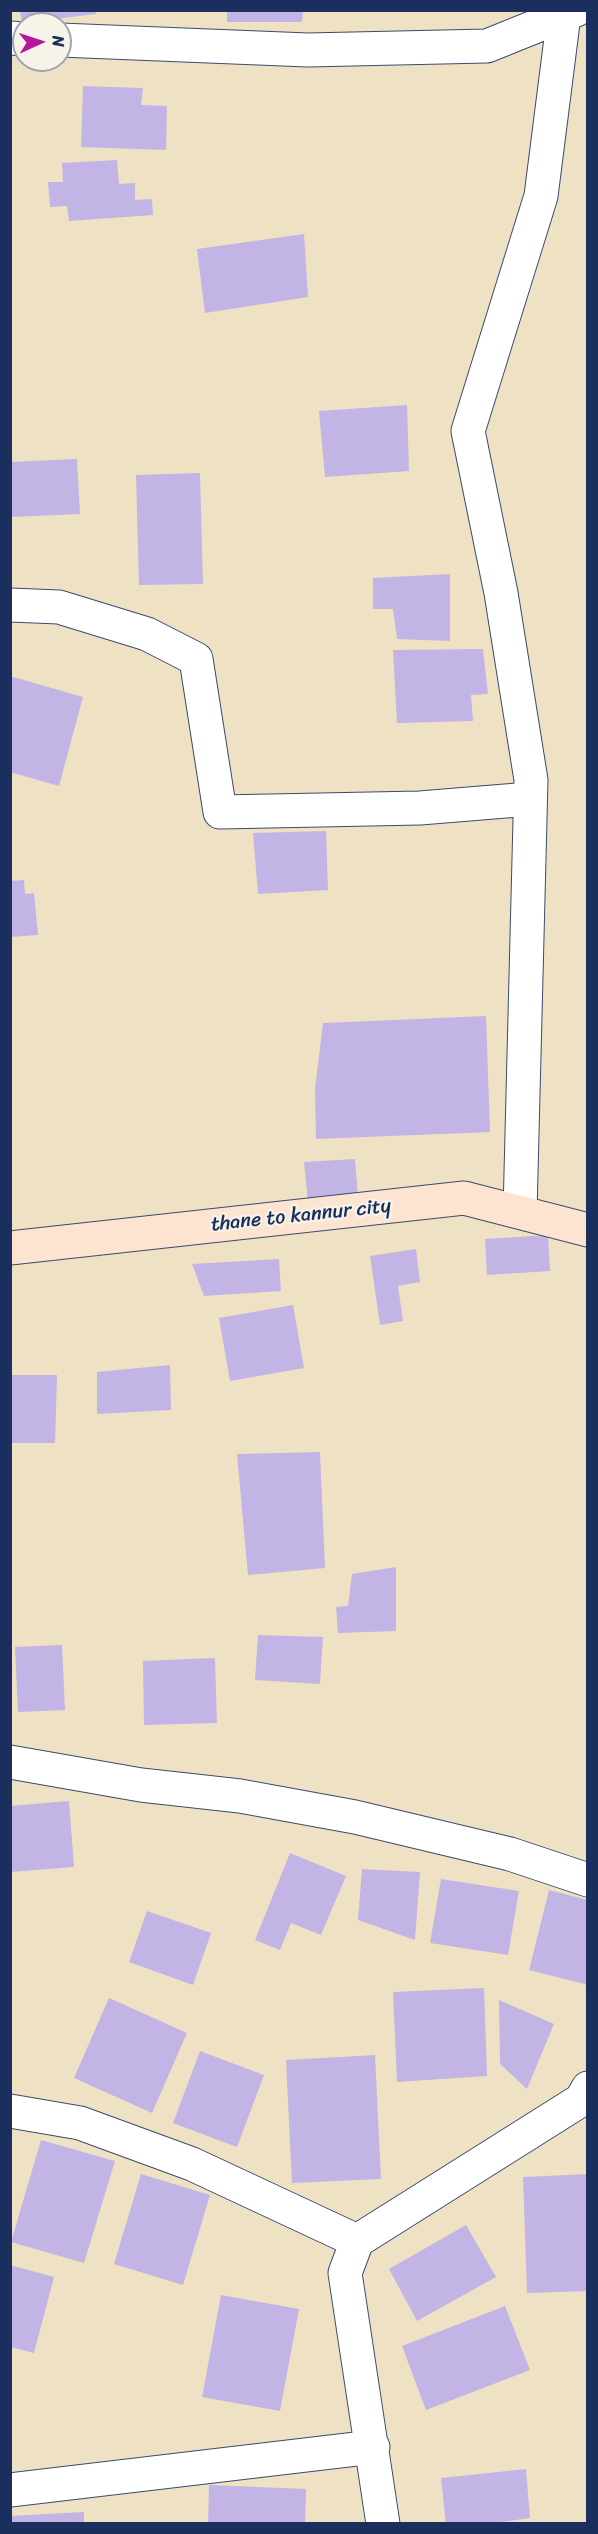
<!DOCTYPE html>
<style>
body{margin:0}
#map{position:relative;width:598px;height:2534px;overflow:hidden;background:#efe2c4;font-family:Sriracha,sans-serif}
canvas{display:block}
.frame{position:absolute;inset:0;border:12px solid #1b2f5e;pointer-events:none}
.north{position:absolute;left:12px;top:12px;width:60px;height:60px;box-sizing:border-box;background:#f7f3e8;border:2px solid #9fa5b1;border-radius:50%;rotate:87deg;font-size:16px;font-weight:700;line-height:24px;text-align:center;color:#1b2f5e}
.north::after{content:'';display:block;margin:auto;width:21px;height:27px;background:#b5179e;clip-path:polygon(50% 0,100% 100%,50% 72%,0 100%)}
</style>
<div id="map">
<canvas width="598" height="2534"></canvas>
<div class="frame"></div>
<div class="north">N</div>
</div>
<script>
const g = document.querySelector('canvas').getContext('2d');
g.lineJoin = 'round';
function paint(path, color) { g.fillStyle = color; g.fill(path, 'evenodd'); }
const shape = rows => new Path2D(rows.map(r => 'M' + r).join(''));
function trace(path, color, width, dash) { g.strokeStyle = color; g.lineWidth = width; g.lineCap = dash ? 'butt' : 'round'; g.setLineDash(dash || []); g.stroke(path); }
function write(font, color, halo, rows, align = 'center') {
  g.font = font + ' Sriracha,sans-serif'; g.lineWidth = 4.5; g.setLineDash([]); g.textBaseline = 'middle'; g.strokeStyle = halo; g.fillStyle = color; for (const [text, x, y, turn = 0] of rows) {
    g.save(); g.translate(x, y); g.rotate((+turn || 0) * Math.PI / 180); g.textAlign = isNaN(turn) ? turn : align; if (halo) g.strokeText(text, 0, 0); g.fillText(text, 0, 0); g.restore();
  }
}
paint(shape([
 [20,10,96,10,96,14,22,23],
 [227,10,303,10,302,22,227,22],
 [83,86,143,88,141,105,167,106,166,150,81,147],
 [117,160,119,184,135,183,135,200,152,199,153,215,69,221,67,206,50,207,48,182,63,182,62,163],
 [304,234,308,297,205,313,197,249],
 [407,405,409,471,325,477,319,411],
 [77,459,80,514,10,517,10,462],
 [200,473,203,584,139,585,136,475],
 [450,574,450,641,397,639,393,609,373,609,373,578],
 [483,649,488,694,471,695,473,721,397,723,393,650],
 [10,676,83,697,59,786,10,772],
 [326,831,328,890,258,894,253,833],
 [24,880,25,894,34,893,38,935,10,937,10,881],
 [486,1016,490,1132,316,1139,315,1088,323,1023],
 [355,1159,358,1197,308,1203,304,1162],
 [548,1235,550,1271,487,1275,485,1239],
 [416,1249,420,1282,398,1286,403,1321,380,1325,370,1256],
 [279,1259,281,1291,204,1296,192,1264],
 [293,1305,304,1368,230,1381,219,1318],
 [170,1365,171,1410,97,1414,97,1372],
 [10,1375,57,1375,55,1443,10,1443],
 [320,1452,325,1568,248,1575,237,1454],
 [396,1567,396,1631,338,1633,336,1607,348,1606,352,1574],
 [258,1635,323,1637,320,1684,255,1680],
 [62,1645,65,1710,18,1712,15,1647],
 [215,1658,217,1723,144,1725,143,1661],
 [69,1801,74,1867,10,1872,10,1806],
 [290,1853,346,1876,321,1935,291,1923,280,1950,255,1940],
 [362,1869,420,1872,415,1940,358,1920],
 [441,1879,519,1891,508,1955,430,1943],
 [549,1890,588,1900,588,1985,529,1970],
 [147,1911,211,1933,193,1985,129,1962],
 [484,1988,487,2076,397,2082,393,1992],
 [109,1998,187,2033,152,2113,74,2078],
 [499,2000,554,2024,527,2089,500,2064],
 [200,2051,264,2075,237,2147,173,2123],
 [375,2055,381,2179,292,2183,286,2060],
 [41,2140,115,2161,84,2263,11,2242],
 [141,2174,210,2195,183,2285,114,2264],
 [588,2174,588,2291,527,2293,523,2177],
 [466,2225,496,2277,417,2321,389,2269],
 [10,2265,54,2277,34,2353,10,2347],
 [221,2295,299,2309,280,2411,202,2397],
 [505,2306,530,2370,426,2410,402,2346],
 [526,2469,530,2518,487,2524,446,2524,441,2478],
 [209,2485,306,2489,305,2524,208,2524],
 [84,2512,84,2524,10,2524,10,2516]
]), '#c2b4e5');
const street = shape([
 [10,38,24,39],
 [60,40,308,50,487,46,576,10],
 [10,605,59,607,147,634,196,659,220,812,420,808,530,799],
 [520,1212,531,780,501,593,468,431,541,196,564,15],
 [10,1762,141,1785,240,1796,355,1817,510,1854,588,1880],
 [10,2111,80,2123,192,2164,357,2241],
 [10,2490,373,2447],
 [383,2524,345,2273,357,2241,581,2100,588,2088]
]);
const secondary = shape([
 [10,1248,464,1198,588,1230]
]);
trace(street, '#3b4a6d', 35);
trace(secondary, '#3b4a6d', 35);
trace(street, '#fff', 33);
trace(secondary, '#fde4d1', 33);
write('20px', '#1b2f5e', '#f7f3e8', [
 ["thane to kannur city",301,1216,-6]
]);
</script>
